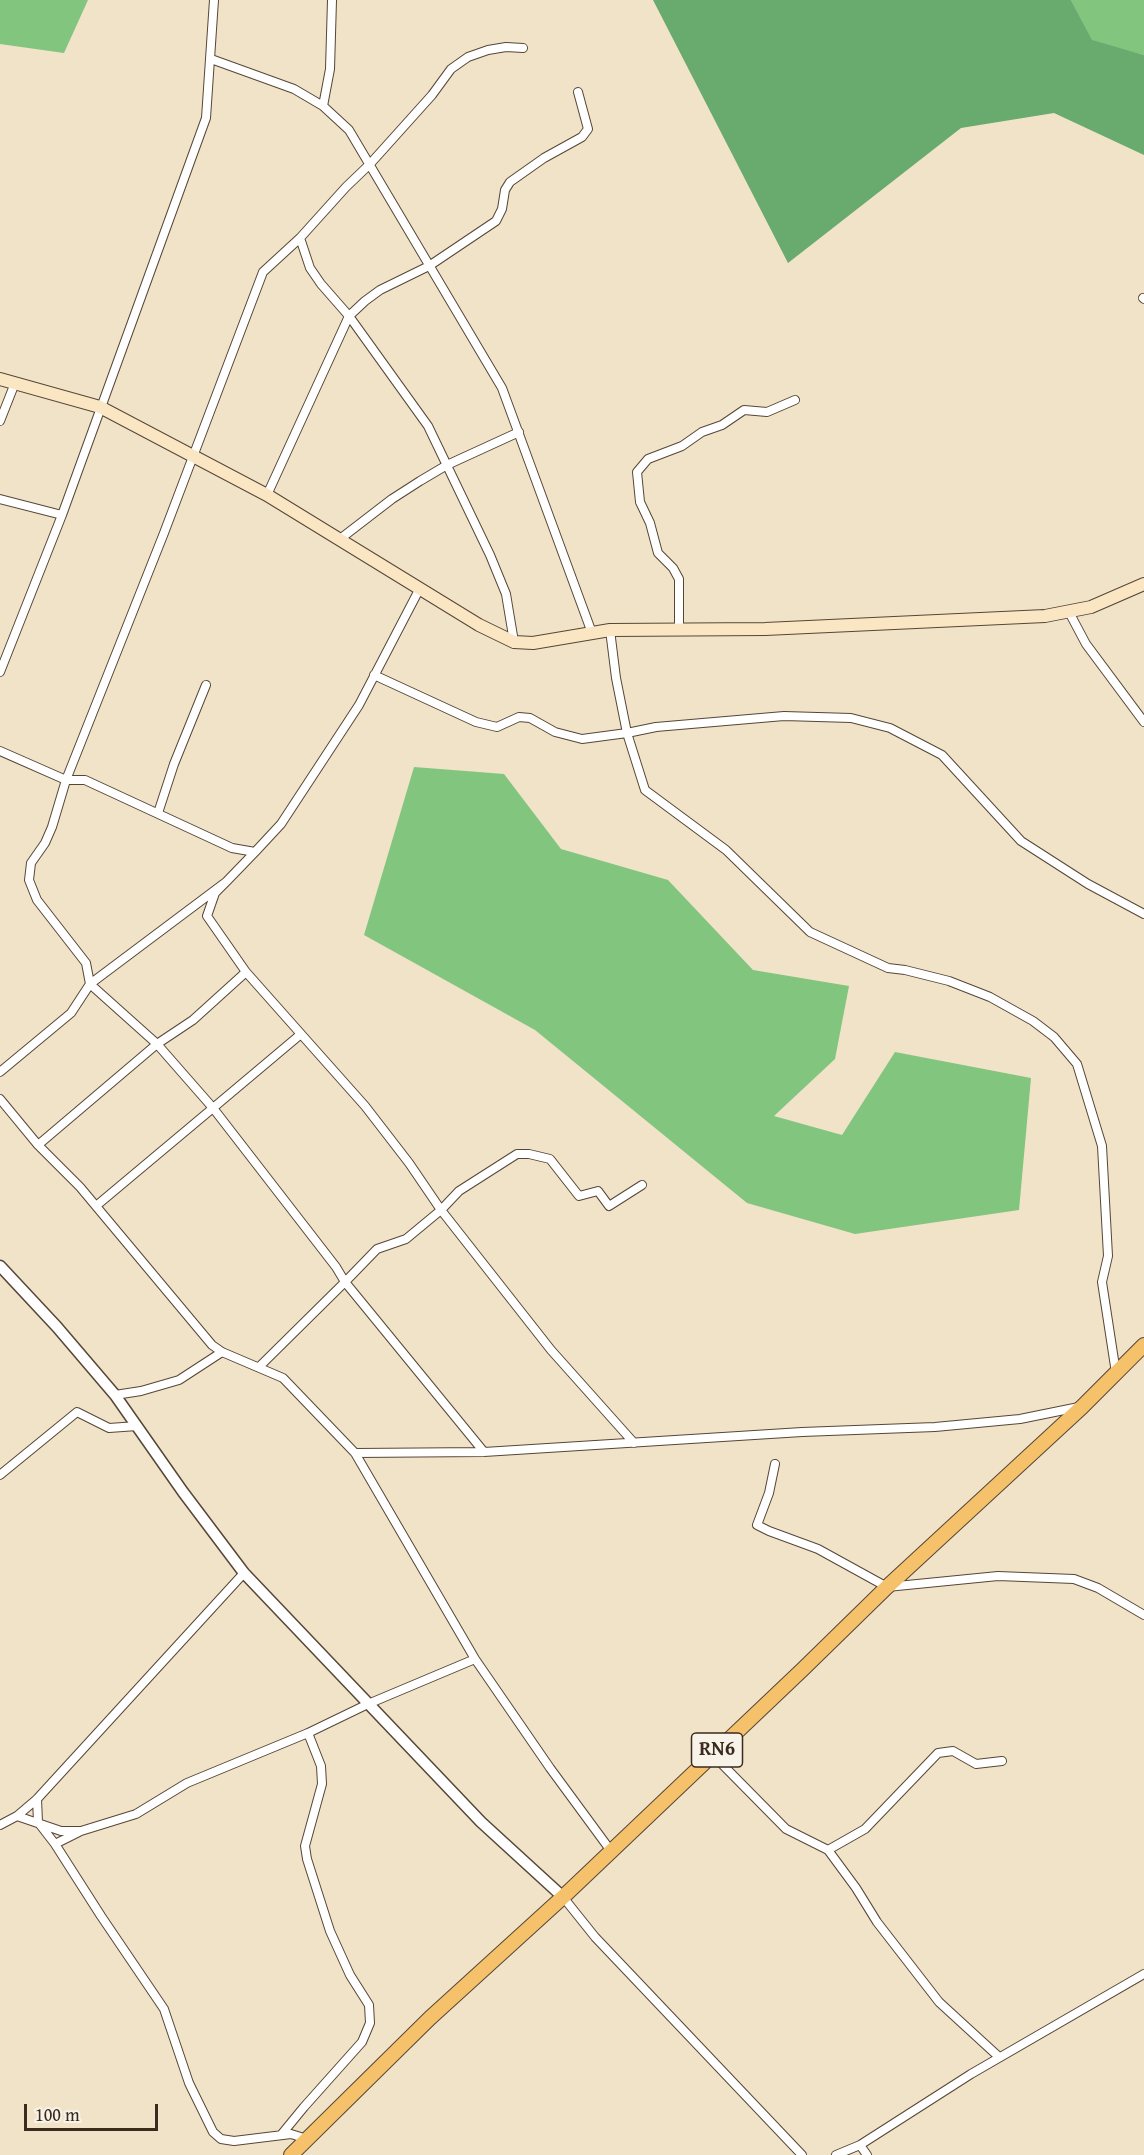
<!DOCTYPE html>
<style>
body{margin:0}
#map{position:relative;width:1144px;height:2155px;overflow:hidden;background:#f1e3c7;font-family:"Gentium Book Plus",serif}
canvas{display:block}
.scale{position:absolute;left:24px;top:2104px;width:134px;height:27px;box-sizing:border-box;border:3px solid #3b2a1e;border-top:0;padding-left:8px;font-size:18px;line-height:21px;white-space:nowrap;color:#3b2a1e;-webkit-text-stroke:4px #f7f3e8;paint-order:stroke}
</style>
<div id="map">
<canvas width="1144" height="2155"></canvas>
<div class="scale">100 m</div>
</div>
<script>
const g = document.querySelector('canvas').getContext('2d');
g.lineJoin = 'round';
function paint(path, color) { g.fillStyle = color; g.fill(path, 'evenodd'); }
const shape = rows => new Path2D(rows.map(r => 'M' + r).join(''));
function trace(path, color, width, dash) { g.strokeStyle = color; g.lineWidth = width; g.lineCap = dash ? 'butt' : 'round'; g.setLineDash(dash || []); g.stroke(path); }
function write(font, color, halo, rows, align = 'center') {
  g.font = font + ' "Gentium Book Plus",serif'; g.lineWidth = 6; g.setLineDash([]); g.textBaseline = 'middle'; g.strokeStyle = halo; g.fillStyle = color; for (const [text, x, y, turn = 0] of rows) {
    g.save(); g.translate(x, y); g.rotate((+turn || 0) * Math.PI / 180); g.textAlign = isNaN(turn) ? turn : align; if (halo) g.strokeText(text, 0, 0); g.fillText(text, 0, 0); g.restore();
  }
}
paint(shape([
 [0,0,88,0,64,53,0,44],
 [1071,0,1144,0,1144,55,1092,41],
 [414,767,504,774,561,849,668,880,753,970,849,986,835,1059,774,1116,842,1135,895,1052,1031,1078,1019,1210,855,1234,747,1203,535,1030,364,935]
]), '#82c57f');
paint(shape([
 [653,0,1071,0,1092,40,1144,55,1144,155,1054,113,961,128,788,263]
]), '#69aa6e');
const minor = shape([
 [211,59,294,89,323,106,349,130,502,388,592,633],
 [323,106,330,69,332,0],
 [300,238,310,268,321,284,349,316,428,426,490,555,506,594,514,642],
 [1143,298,1144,299],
 [0,421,15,383],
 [267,495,349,316,365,301,380,290,429,266,496,221,502,209,505,190,510,182,544,158,582,137,588,129,578,92],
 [0,499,62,515],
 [340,539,392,499,420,481,447,465,519,432],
 [1069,612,1086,644,1144,722],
 [679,628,679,579,673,568,658,553,650,523,640,502,637,472,648,459,682,446,702,432,722,425,744,410,767,412,795,400],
 [610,630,616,678,627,733,656,727,784,716,851,718,890,728,942,755,1021,841,1088,884,1144,914],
 [0,672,62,515,206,118,214,0],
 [374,675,476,722,497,727,519,717,530,718,555,732,582,739,627,733,645,790,726,850,810,932,888,968,905,970,949,981,990,997,1033,1021,1054,1037,1077,1064,1102,1146,1108,1256,1102,1282,1116,1373],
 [0,751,66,780,85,780,232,848,255,852,281,824,359,705,420,588],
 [158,813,174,764,206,685],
 [246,972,193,1020,157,1044,90,984,226,882,255,852],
 [301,1034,365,1106,409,1163,441,1210,406,1239,377,1249,345,1282,484,1452],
 [0,1072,71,1013,90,984,86,963,37,900,29,880,31,863,45,843,52,827,66,780,164,533,263,272,300,238,346,187,370,164,432,95,451,69,468,57,488,50,506,47,523,48],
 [0,1099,38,1145,80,1187,212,1345,222,1352,283,1378,355,1453,475,1659,550,1768,611,1851],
 [38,1145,157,1044,213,1108,301,1034,246,972,207,916,215,893,226,882],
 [96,1206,213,1108,336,1267,345,1282,259,1367],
 [115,1395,141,1391,179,1380,222,1352],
 [634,1443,551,1350,441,1210,459,1191,517,1154,529,1154,550,1159,579,1196,598,1191,609,1206,642,1185],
 [355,1453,484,1452,802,1432,935,1427,1020,1419,1079,1407],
 [775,1464,769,1493,757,1525,769,1531,818,1549,887,1587,998,1576,1074,1579,1098,1588,1144,1615],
 [0,1475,77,1412,109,1428,137,1426],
 [712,1754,786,1829,828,1850,856,1888,877,1922,939,2002,999,2057],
 [37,1799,38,1822,55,1844,101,1916,164,2009,189,2083,213,2132,221,2139,234,2141,291,2134,307,2139],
 [17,1816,61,1831,81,1831,136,1814,187,1783,308,1733,368,1704,475,1659],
 [0,1825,17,1816,37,1799,244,1573],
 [55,1844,79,1832],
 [828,1850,865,1829,938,1753,953,1751,976,1764,1002,1761],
 [563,1897,595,1937,802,2155],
 [281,2135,304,2107,362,2042,370,2023,369,2005,350,1975,330,1931,307,1859,305,1846,322,1784,321,1766,308,1733],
 [860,2145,867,2155],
 [836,2155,860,2145,971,2074,1144,1974]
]);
const tertiary = shape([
 [0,1266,57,1327,115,1395,183,1492,244,1573,481,1822,563,1897]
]);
const secondary = shape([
 [0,379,100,407,267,495,479,625,514,642,533,643,610,630,765,629,1045,616,1091,607,1144,584]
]);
const trunk = shape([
 [291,2155,430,2018,563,1897,802,1670,887,1587,1082,1407,1144,1345]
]);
trace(minor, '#564637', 10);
trace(tertiary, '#564637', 13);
trace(secondary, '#564637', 14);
trace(trunk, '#564637', 16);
trace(minor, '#fff', 8);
trace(tertiary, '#fff', 10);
trace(secondary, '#fbe6c4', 12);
trace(trunk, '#f5c16b', 14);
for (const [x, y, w] of [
 [717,1750,51]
]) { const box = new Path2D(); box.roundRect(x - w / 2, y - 17, w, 34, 4.5); g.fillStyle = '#f7f3e8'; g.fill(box); trace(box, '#3b2a1e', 1.5); }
write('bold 20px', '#3b2a1e', null, [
 ["RN6",717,1750]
]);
</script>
